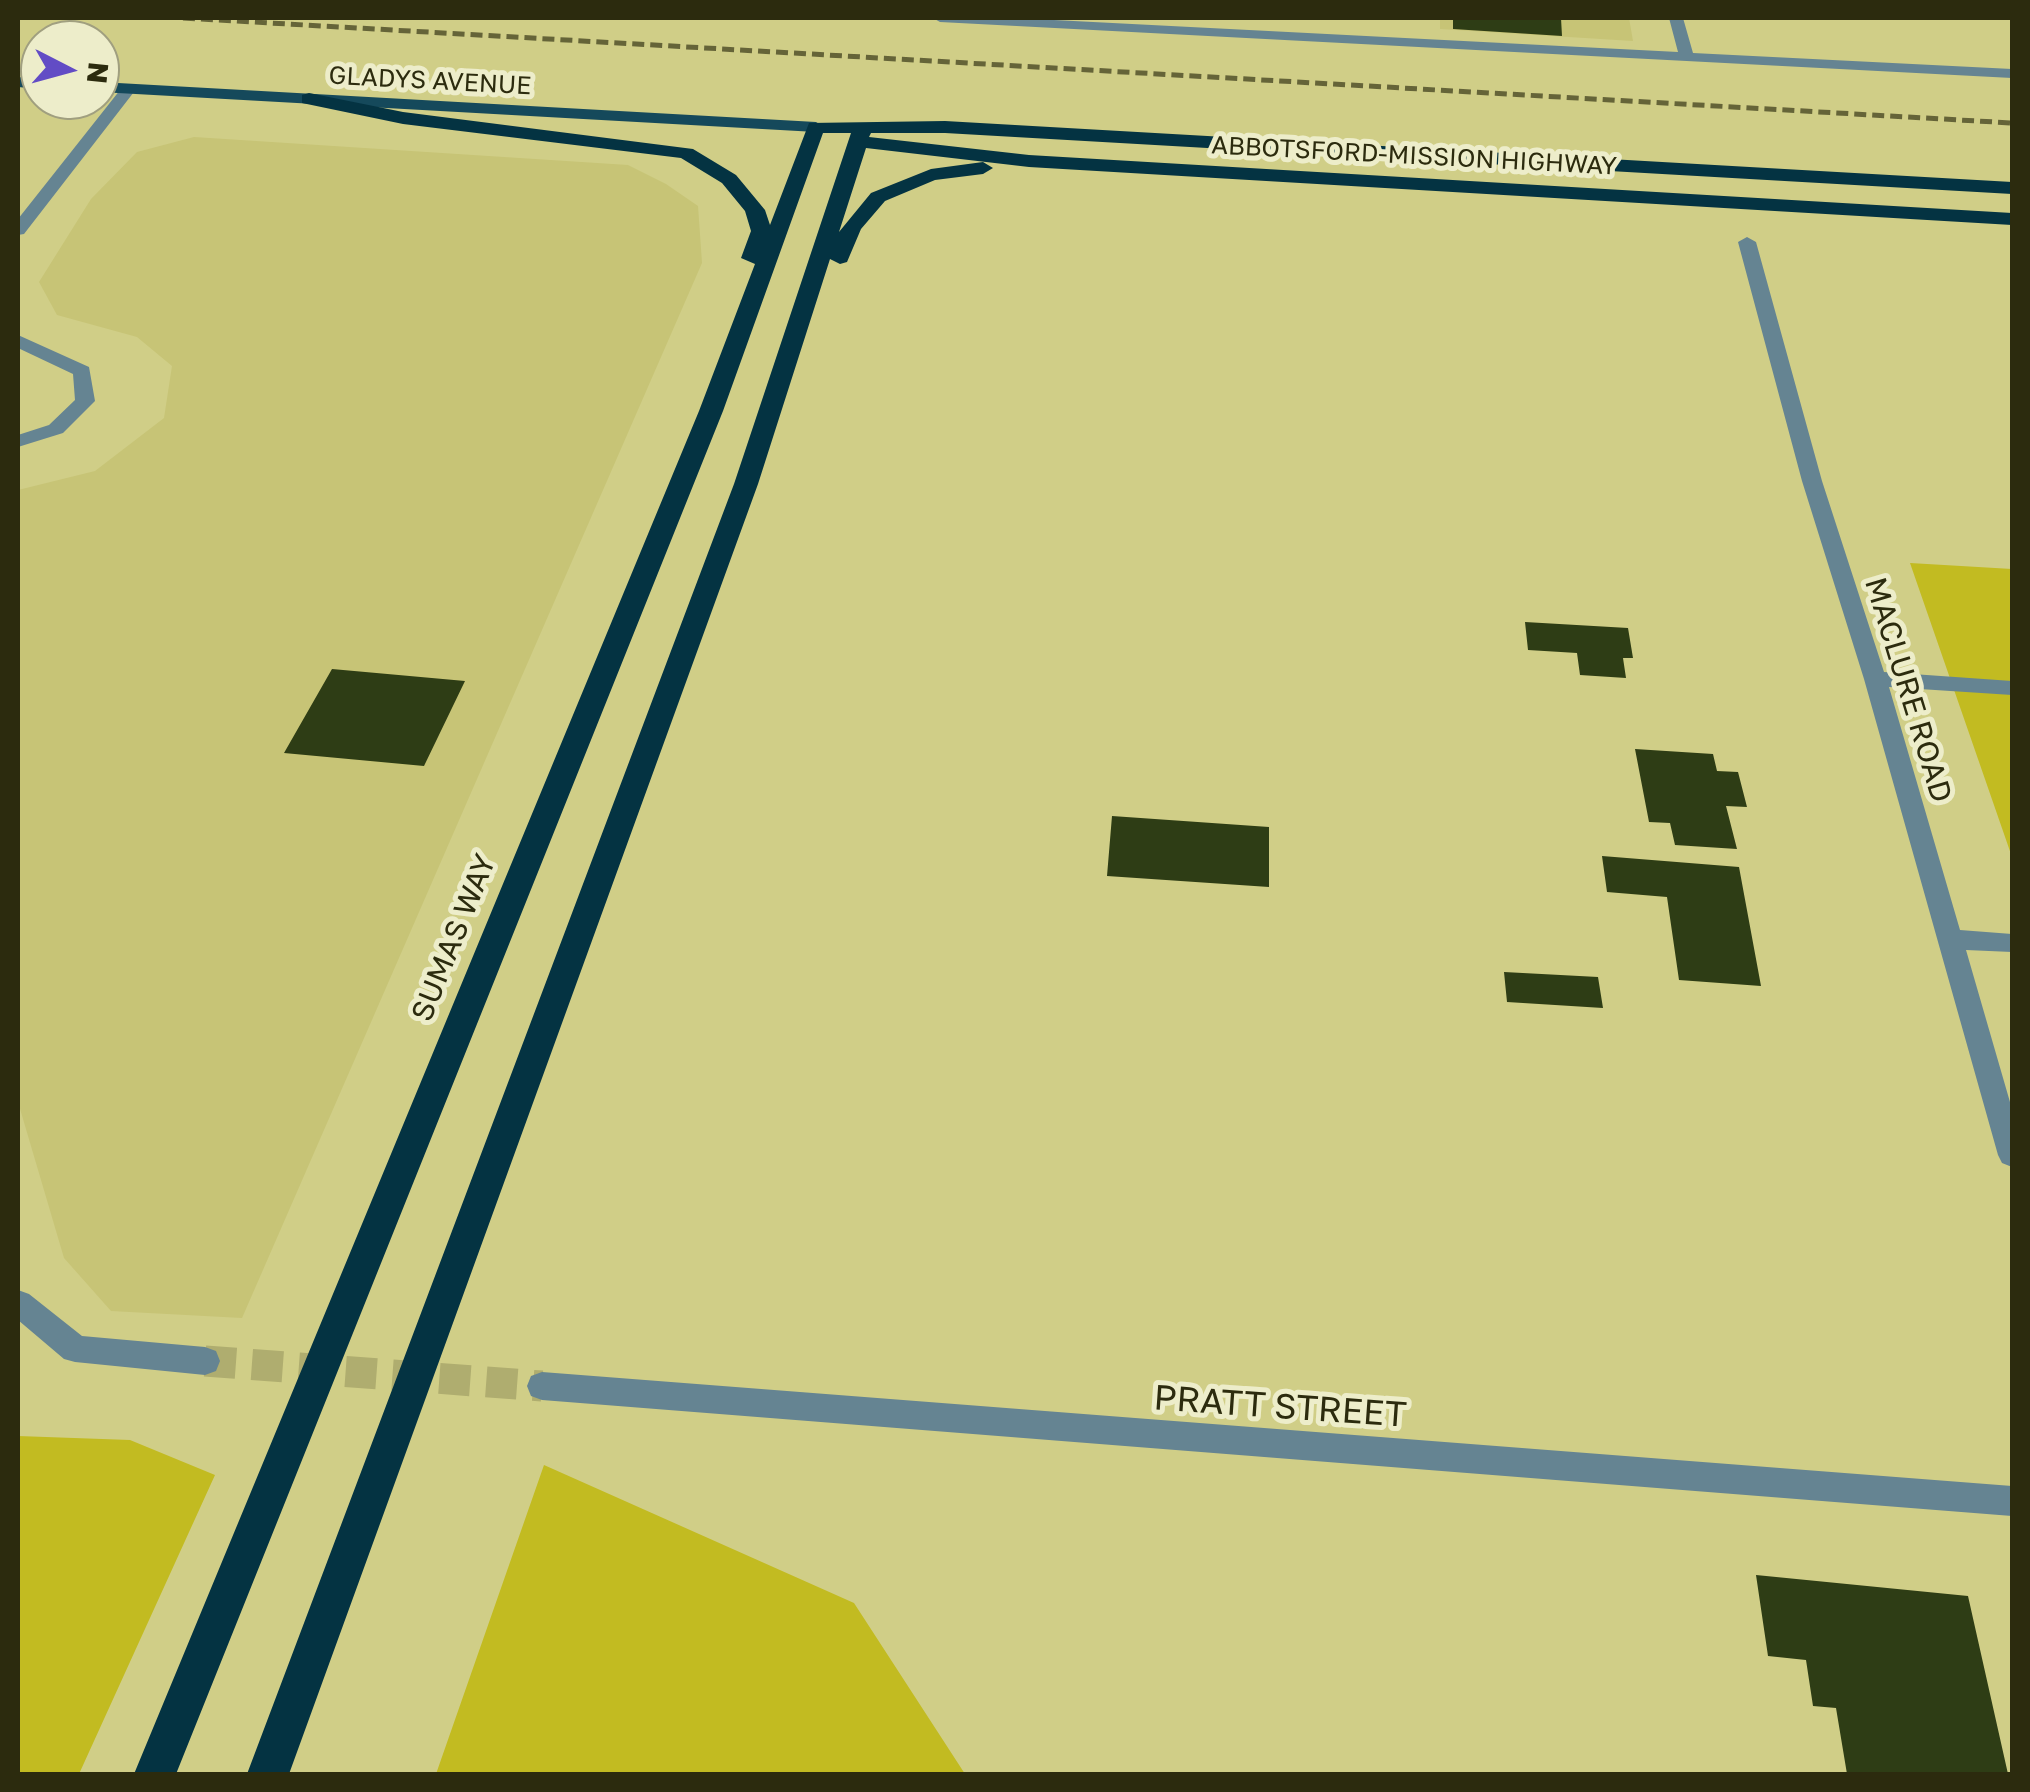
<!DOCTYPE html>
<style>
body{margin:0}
#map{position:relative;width:2030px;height:1792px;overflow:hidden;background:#d0ce87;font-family:"Golos Text",sans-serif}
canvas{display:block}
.frame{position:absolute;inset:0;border:20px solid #2c2b0e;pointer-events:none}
.north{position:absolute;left:20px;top:20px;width:100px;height:100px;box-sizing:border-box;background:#ededca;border:2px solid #a09f7f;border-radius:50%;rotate:96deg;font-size:28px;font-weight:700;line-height:40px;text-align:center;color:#2c2b0e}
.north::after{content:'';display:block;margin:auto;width:35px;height:45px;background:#624cc5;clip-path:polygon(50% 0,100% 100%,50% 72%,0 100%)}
</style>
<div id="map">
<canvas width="2030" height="1792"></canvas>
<div class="frame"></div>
<div class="north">N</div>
</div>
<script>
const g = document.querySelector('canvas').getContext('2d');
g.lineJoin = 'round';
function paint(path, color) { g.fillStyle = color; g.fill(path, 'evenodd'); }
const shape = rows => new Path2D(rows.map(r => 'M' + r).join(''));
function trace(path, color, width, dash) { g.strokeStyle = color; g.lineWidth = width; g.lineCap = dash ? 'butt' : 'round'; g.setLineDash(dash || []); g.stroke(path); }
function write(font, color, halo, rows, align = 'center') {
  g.font = font + ' "Golos Text",sans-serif'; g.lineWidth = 10; g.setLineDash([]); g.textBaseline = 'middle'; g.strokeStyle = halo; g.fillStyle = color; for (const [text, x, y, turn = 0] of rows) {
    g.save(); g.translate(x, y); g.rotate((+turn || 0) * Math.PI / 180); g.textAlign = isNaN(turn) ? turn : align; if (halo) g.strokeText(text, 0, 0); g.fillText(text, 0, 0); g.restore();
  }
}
paint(shape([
 [1440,18,1629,18,1633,41,1440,29],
 [194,137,628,165,666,184,698,206,702,263,242,1318,111,1311,64,1258,18,1102,18,490,95,471,164,418,172,366,137,337,57,315,39,282,91,199,137,152]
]), '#c7c476');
paint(shape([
 [1910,563,2012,569,2012,857],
 [18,1436,130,1440,215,1475,79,1774,18,1774],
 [544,1465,854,1603,965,1774,436,1774]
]), '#c2bb21');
paint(shape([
 [1453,18,1561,18,1562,36,1453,29],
 [1525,622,1628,628,1633,658,1623,658,1626,678,1580,675,1577,653,1528,650],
 [332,669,465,681,424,766,284,753],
 [1635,749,1713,754,1717,771,1738,772,1747,807,1726,806,1737,849,1675,845,1670,823,1649,822],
 [1112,816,1269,827,1269,887,1107,876],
 [1602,856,1739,867,1761,986,1679,980,1667,897,1607,892],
 [1504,972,1598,977,1603,1008,1507,1002],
 [1756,1575,1968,1596,2008,1774,1847,1774,1836,1708,1813,1706,1806,1660,1768,1656]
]), '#2e3d15');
trace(shape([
 [205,1361,542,1386]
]), '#afad6f', 31, [31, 16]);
paint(shape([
 [933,18,1015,18,1678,52,1669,18,1683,18,1693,53,2012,69,2012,78,940,22,933,18],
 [124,85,137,88,24,234,18,235,18,219,124,85],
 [1747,237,1756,242,1822,481,1884,672,2012,681,2012,695,1889,687,1960,930,2012,934,2012,952,1966,950,2012,1109,2012,1167,2002,1163,1998,1155,1864,679,1802,481,1738,242,1747,237],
 [18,335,89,367,95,401,63,433,18,447,18,435,49,425,75,400,73,374,18,348,18,335],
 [18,1290,29,1294,82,1336,205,1347,216,1351,220,1361,216,1371,205,1375,75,1362,64,1359,18,1320,18,1290],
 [542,1372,2012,1486,2012,1516,542,1400,531,1396,527,1386,531,1376,542,1372]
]), '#658492');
paint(shape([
 [18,77,40,79,40,89,18,87,18,77],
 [100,82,816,122,824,127,816,132,100,92,100,82]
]), '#15495b');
paint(shape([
 [309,93,403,112,693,149,736,175,765,210,770,225,809,123,945,121,2012,182,2012,194,945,133,871,133,869,137,1029,155,2012,213,2012,225,1029,167,866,148,839,232,871,193,931,169,983,162,993,168,983,174,935,180,885,201,861,229,847,262,840,264,830,259,758,484,289,1774,247,1774,734,484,851,133,823,133,723,411,176,1774,134,1774,699,411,755,264,741,258,751,231,745,211,722,183,681,158,403,124,302,103,302,95,309,93]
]), '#043342');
trace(shape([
 [183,18,2012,123]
]), '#656438', 5, [12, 6]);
write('25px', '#2c2b0e', '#ededca', [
 ["GLADYS AVENUE",430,81,3],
 ["ABBOTSFORD-MISSION HIGHWAY",1414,156,3]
]);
write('30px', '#2c2b0e', '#ededca', [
 ["MACLURE ROAD",1908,690,73],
 ["SUMAS WAY",454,938,-68]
]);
write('35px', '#2c2b0e', '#ededca', [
 ["PRATT STREET",1280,1407,4]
]);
</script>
